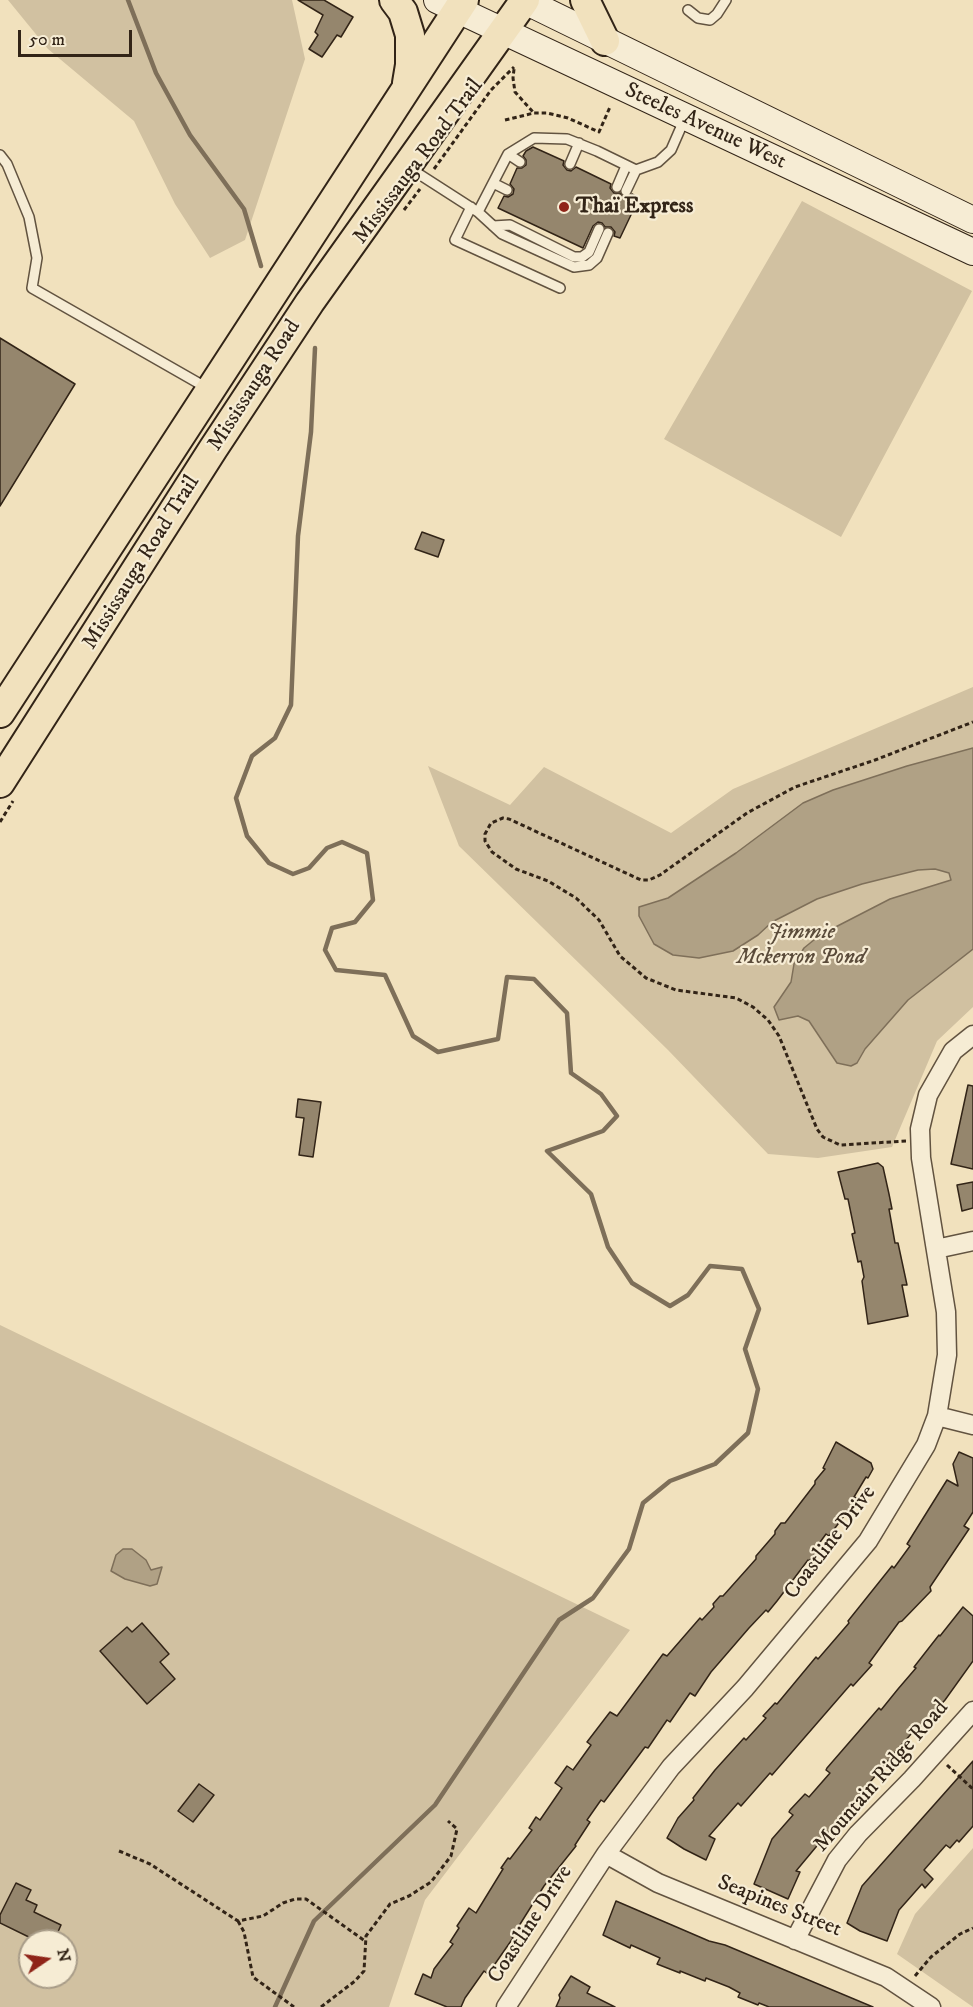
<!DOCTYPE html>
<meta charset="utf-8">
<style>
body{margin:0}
#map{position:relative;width:973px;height:2007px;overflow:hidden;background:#f1e1bd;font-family:"IM FELL DW Pica",serif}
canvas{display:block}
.north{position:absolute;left:18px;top:1929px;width:60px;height:60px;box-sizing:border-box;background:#f6ecd4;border:2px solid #a89c88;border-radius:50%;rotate:77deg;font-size:16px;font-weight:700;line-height:24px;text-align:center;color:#322417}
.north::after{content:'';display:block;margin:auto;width:21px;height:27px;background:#8f2418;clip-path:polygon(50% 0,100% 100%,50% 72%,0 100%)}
.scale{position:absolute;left:18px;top:30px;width:114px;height:27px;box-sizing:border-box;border:3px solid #322417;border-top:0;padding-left:8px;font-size:18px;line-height:21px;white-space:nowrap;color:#322417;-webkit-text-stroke:4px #f6ecd4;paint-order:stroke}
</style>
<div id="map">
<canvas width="973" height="2007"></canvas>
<div class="north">N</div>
<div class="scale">50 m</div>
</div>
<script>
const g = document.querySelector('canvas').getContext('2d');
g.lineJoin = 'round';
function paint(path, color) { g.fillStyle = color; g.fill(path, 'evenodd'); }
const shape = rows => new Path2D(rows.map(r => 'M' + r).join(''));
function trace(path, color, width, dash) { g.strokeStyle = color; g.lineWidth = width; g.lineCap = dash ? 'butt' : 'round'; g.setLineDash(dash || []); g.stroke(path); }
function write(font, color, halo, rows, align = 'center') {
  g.font = font + ' "IM FELL DW Pica",serif'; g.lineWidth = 4.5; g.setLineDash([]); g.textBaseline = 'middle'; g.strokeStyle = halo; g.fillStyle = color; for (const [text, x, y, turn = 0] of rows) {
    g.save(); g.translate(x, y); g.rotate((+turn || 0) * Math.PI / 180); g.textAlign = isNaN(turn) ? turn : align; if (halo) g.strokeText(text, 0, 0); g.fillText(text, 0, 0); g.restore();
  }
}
paint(shape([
 [8,0,292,0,305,59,245,240,210,258,175,204,134,121,48,49],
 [802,201,972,291,841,537,664,439],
 [973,687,973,1007,937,1041,892,1147,818,1158,768,1154,668,1050,459,846,428,766,510,805,544,767,671,833,733,789],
 [0,1325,630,1630,425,1900,389,2007,0,2007],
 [30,1941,66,1941,66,1977,30,1977],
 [973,1848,973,2007,897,1954,915,1914]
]), '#d1c1a1');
const water = shape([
 [973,748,973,949,908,1000,865,1049,857,1063,851,1066,837,1063,809,1021,798,1016,779,1020,774,1007,791,982,794,964,804,948,820,935,890,899,951,880,949,873,935,869,918,870,862,884,817,899,772,922,758,935,733,951,699,958,673,955,654,944,639,916,639,907,668,898,736,853,803,803,833,790,907,766,973,748],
 [123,1549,132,1549,146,1560,151,1570,162,1567,157,1584,150,1586,125,1579,111,1571,116,1555,123,1549]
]);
paint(water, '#b0a185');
trace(water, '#7e6f59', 1.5);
trace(shape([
 [128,0,156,73,190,135,244,209,261,266],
 [275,2007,314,1921,435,1805,559,1620,593,1598,629,1549,643,1503,670,1481,715,1464,748,1433,758,1389,745,1349,759,1309,742,1269,710,1266,688,1295,670,1306,632,1283,608,1247,591,1194,547,1151,603,1131,617,1116,601,1094,571,1073,567,1013,534,979,507,977,498,1039,438,1052,413,1036,385,975,336,970,325,950,332,928,355,922,373,900,367,853,342,842,327,848,309,868,293,874,269,863,247,836,236,798,252,756,275,738,291,705,298,536,311,432,315,348]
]), '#7e6f59', 4.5);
const building = shape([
 [298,0,324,0,353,17,341,37,337,35,322,57,309,49,318,35,315,32,323,15,298,0],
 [533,147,564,161,563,165,567,170,571,171,576,167,611,184,610,188,614,193,620,193,624,197,629,197,632,194,639,198,620,238,614,236,615,232,611,227,605,227,602,223,598,222,593,226,583,248,498,208,504,196,508,197,513,194,514,189,510,184,517,168,522,168,526,165,526,160,523,156,526,151,533,147],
 [0,338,75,384,0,506,0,338],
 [422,532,444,540,438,557,415,549,422,532],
 [968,1085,973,1086,973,1169,951,1164,968,1085],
 [298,1099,321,1102,313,1157,299,1155,304,1118,296,1117,298,1099],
 [878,1163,883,1167,889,1194,892,1209,889,1209,895,1243,898,1243,907,1285,902,1285,908,1316,868,1324,862,1281,864,1277,861,1261,858,1262,852,1234,855,1233,848,1199,845,1199,838,1172,878,1163],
 [973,1182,973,1208,962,1211,957,1185,973,1182],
 [836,1442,871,1463,873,1469,868,1478,866,1477,854,1497,857,1498,838,1524,829,1536,826,1534,815,1549,816,1553,809,1561,808,1560,777,1601,768,1612,766,1610,749,1628,711,1672,695,1696,690,1693,670,1722,667,1720,648,1748,645,1747,604,1802,601,1800,587,1820,590,1822,575,1845,576,1846,544,1886,512,1937,513,1938,488,1974,484,1971,465,1998,461,2007,447,2007,415,1994,423,1974,431,1978,434,1969,453,1944,450,1942,459,1928,457,1926,469,1908,476,1913,503,1869,501,1868,508,1858,510,1859,532,1830,529,1828,536,1817,540,1820,562,1788,555,1783,567,1766,573,1770,591,1745,587,1742,610,1712,617,1716,663,1654,667,1656,700,1618,702,1620,714,1607,713,1604,720,1596,723,1596,756,1559,756,1556,775,1534,775,1531,781,1523,785,1523,815,1484,815,1481,825,1469,823,1468,836,1442],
 [959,1452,973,1458,973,1512,964,1526,969,1529,930,1587,931,1591,902,1621,899,1622,869,1663,872,1665,853,1686,851,1684,772,1775,770,1773,741,1806,738,1803,709,1836,715,1839,706,1860,684,1849,667,1838,678,1818,694,1800,693,1798,715,1770,744,1738,746,1740,766,1718,763,1716,775,1703,777,1704,816,1657,818,1659,849,1623,848,1621,892,1566,894,1568,910,1546,907,1544,947,1480,958,1486,953,1464,959,1452],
 [963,1607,973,1616,973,1661,945,1700,921,1727,919,1725,896,1751,796,1871,800,1872,788,1899,754,1884,772,1839,793,1815,789,1812,790,1810,805,1794,809,1797,830,1773,826,1770,827,1768,879,1708,881,1710,898,1689,916,1668,914,1667,939,1635,940,1636,963,1607],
 [142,1623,169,1654,160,1662,175,1679,147,1704,100,1651,127,1627,132,1632,142,1623],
 [973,1761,973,1826,959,1842,957,1840,950,1848,946,1845,924,1870,933,1879,925,1888,922,1884,899,1910,887,1941,860,1931,847,1923,862,1886,973,1761],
 [199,1784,214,1795,193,1822,178,1811,199,1784],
 [16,1883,31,1890,26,1900,37,1905,34,1912,61,1925,54,1941,37,1941,0,1923,0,1915,16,1883],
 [616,1901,709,1941,725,1945,873,2007,769,2007,759,2003,758,2005,738,1997,740,1993,729,1987,706,1978,705,1981,680,1971,680,1973,657,1964,660,1958,631,1945,630,1948,603,1935,616,1901],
 [571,1976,590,1987,587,1993,615,2007,556,2007,560,1998,559,1995,571,1976]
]);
paint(building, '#95866d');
trace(building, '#322417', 1.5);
const lane = shape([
 [688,10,698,18,710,20,717,14,726,0],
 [508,154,520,162],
 [0,155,7,164,29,217,37,258,32,288,207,388],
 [570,164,579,143],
 [408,167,478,212,508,154,534,138,567,139,597,151,636,170,658,162,671,150,685,118],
 [493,183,507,190],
 [617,187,626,166],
 [626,191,636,170],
 [471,207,455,240,560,288],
 [478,212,502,234,574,267,589,265,597,258,608,233],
 [493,226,510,225,574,257,582,257,589,252,599,229]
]);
const street = shape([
 [936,1249,973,1241],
 [937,1416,973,1425],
 [606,1854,658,1883,886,1977,931,2007],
 [795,1940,837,1860,858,1834,912,1779,973,1711],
 [506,2007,606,1854,671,1767,745,1688,868,1541,926,1445,937,1416,947,1355,946,1312,921,1158,920,1129,928,1095,953,1051,973,1035]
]);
const secondary = shape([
 [437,0,973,252],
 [523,0,973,220]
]);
const primary = shape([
 [394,0,403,12,410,35,410,65,407,83],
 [585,0,605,41],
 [0,713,464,0],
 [0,783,213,449,310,302,525,0]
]);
trace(lane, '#625340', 12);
trace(street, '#625340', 21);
trace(secondary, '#322417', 28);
trace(primary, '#322417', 32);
trace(shape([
 [514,69,513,78,515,92,533,112],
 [505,120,534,113,547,113,568,118,599,132,610,107],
 [434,169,491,90,514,67],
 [404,210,420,189],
 [0,822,13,801],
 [906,1141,840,1145,823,1137,817,1129,779,1036,768,1020,753,1007,736,998,676,990,646,978,620,956,599,920,576,898,548,881,516,869,492,852,485,841,485,834,491,823,503,818,509,819,641,880,649,880,660,875,747,813,795,787,875,760,973,722],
 [947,1765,973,1789],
 [119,1851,150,1864,238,1921,263,1916,283,1903,295,1899,306,1899,365,1941],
 [238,1921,244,1932,253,1977,294,2007],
 [915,1976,931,1957,960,1934,973,1928],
 [321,2007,355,1981,364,1971,366,1936,390,1904,409,1896,431,1882,451,1856,457,1829,448,1821]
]), '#322417', 3, [4.5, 3]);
trace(lane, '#f6ecd4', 9);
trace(street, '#f6ecd4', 18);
trace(secondary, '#f6ecd4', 26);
trace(primary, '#f1e1bd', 28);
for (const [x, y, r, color] of [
 [564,207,6,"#8f2418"]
]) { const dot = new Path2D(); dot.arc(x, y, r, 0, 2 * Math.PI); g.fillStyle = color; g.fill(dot); trace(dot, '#f6ecd4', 2); }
write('22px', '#322417', '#f6ecd4', [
 ["Steeles Avenue West",705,127,25],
 ["Mississauga Road Trail",419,162,-53],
 ["Mississauga Road",255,386,-57],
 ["Mississauga Road Trail",142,563,-58],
 ["Coastline Drive",831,1543,-53],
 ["Mountain Ridge Road",882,1777,-49],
 ["Seapines Street",779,1907,22],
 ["Coastline Drive",531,1925,-57]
]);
write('bold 22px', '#322417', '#f6ecd4', [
 ["Thaï Express",576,207]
], 'left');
write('italic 22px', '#5a4b3a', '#f6ecd4', [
 ["Jimmie",801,933],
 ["Mckerron Pond",801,958]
]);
</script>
